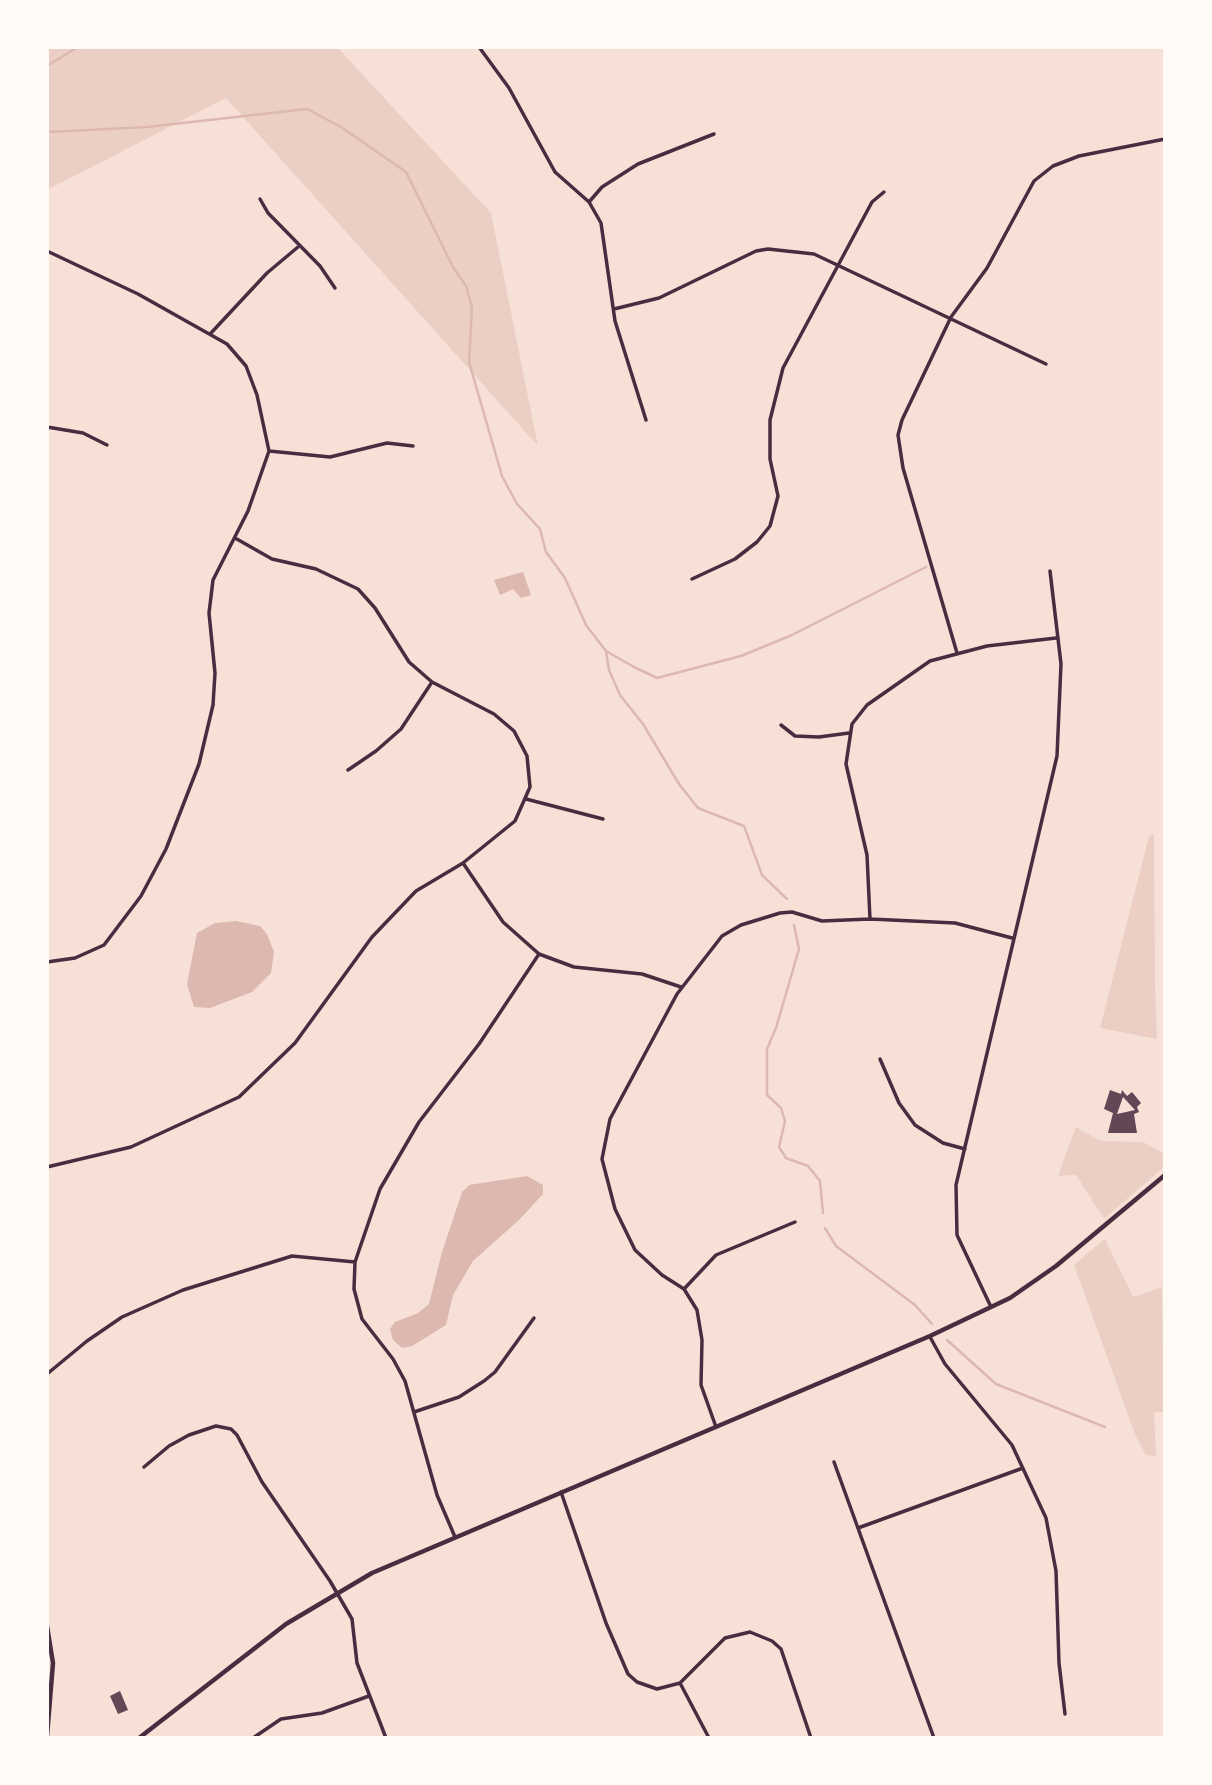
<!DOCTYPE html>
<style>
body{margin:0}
#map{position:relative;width:1212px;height:1785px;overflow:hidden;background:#f7e1d7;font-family:Lora,serif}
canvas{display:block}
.frame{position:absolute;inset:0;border:49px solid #fffaf5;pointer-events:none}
</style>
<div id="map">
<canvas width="1212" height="1785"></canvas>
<div class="frame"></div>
</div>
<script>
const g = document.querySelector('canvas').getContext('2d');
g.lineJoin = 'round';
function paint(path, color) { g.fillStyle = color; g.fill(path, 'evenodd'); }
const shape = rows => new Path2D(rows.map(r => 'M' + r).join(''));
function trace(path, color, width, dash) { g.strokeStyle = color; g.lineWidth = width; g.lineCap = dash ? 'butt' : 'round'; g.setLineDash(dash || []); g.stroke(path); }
paint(shape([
 [47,47,337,47,491,213,538,446,226,98,47,190],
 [1154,834,1155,984,1157,1039,1100,1028,1149,836],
 [1076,1127,1101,1141,1143,1142,1163,1153,1165,1166,1104,1219,1076,1175,1058,1176],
 [1105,1239,1133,1297,1162,1287,1164,1412,1154,1412,1156,1456,1146,1455,1136,1437,1074,1265]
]), '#ebcfc5');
paint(shape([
 [523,572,531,595,521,598,513,589,500,595,494,580],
 [236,921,260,926,267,934,274,952,271,973,252,992,210,1008,194,1007,187,984,197,933,215,923],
 [527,1176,543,1185,543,1194,519,1220,473,1261,453,1295,446,1325,412,1346,402,1348,393,1340,390,1329,395,1322,418,1313,429,1304,442,1252,462,1192,469,1185]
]), '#dcb8b0');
trace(shape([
 [47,66,78,47],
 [47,132,147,127,307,109,341,127,406,172,453,267,466,286,472,307,469,362,502,476,517,504,540,529,546,552,565,578,586,625,606,651,634,667,657,678,741,656,792,635,926,567],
 [606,651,609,670,620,695,643,724,679,784,698,808,744,826,762,875,787,899],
 [794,925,799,949,776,1028,767,1049,767,1095,781,1108,785,1121,779,1147,786,1158,808,1166,820,1181,823,1213],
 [825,1228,836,1246,915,1305,932,1324],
 [947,1340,996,1384,1105,1427]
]), '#dcb8b0', 2.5);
paint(shape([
 [1110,1090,1121,1094,1122,1090,1127,1096,1132,1092,1141,1103,1137,1107,1139,1112,1134,1114,1137,1133,1108,1133,1113,1113,1104,1109],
 [1123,1097,1135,1110,1117,1114],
 [120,1691,128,1710,118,1714,110,1696]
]), '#644757');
trace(shape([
 [479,47,509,88,555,172,589,202,601,223,615,321,646,420],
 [260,199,268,213,320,266,335,288],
 [589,202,602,187,638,164,714,134],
 [47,251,138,294,227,344,246,366,257,395,269,451,248,511,213,580,209,613,215,673,213,705,199,764,166,849,141,896,104,945,75,958,47,962],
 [614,309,659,298,756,251,768,249,814,254,1046,364],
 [211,333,267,273,298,247],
 [47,427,83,433,107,445],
 [269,451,330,457,387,443,413,446],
 [692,579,735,559,757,542,770,526,778,496,770,459,770,420,783,368,872,202,884,192],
 [957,653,903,468,898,435,902,420,951,317,987,268,1034,181,1053,166,1079,156,1165,139],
 [781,725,795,736,819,737,849,733],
 [348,770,376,751,401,729,432,682],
 [526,799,603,819],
 [463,863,503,922,539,954,574,967,642,974,681,987],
 [870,919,867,855,846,764,852,724,867,705,930,661,987,646,1056,638],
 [880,1059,899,1103,915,1125,943,1143,965,1149],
 [47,1167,131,1147,239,1097,295,1043,372,937,416,891,463,863,515,821,530,787,527,756,514,731,494,714,432,682,409,662,375,608,358,589,316,569,272,559,235,538],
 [684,1289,716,1255,795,1222],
 [991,1307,957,1235,956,1185,1057,756,1061,664,1050,571],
 [930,1337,945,1364,1012,1445,1046,1518,1056,1571,1059,1663,1065,1714],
 [47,1374,87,1341,122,1317,183,1290,292,1256,355,1262],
 [414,1412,459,1397,484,1381,495,1372,534,1318],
 [716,1427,701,1385,702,1340,697,1310,684,1289,662,1275,635,1250,615,1209,602,1159,610,1119,677,994,722,936,741,925,780,913,792,912,822,921,870,919,955,923,1012,938],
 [834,1462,934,1738],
 [144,1467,169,1446,189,1435,216,1426,231,1429,237,1435,262,1482,330,1581,352,1619,357,1663,386,1738],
 [561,1492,606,1623,628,1674,637,1682,657,1689,680,1683],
 [858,1528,1023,1468],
 [455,1537,437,1495,405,1381,393,1359,362,1319,354,1289,355,1262,380,1189,419,1122,479,1044,539,954],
 [253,1738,281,1719,322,1713,369,1696],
 [709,1738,680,1683,725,1638,750,1632,772,1641,781,1649,811,1738]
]), '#4a2c40', 3.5);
trace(shape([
 [47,1626,53,1663,47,1736],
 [139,1738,286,1624,372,1573,930,1336,1010,1298,1056,1266,1165,1175]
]), '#4a2c40', 4.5);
</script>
